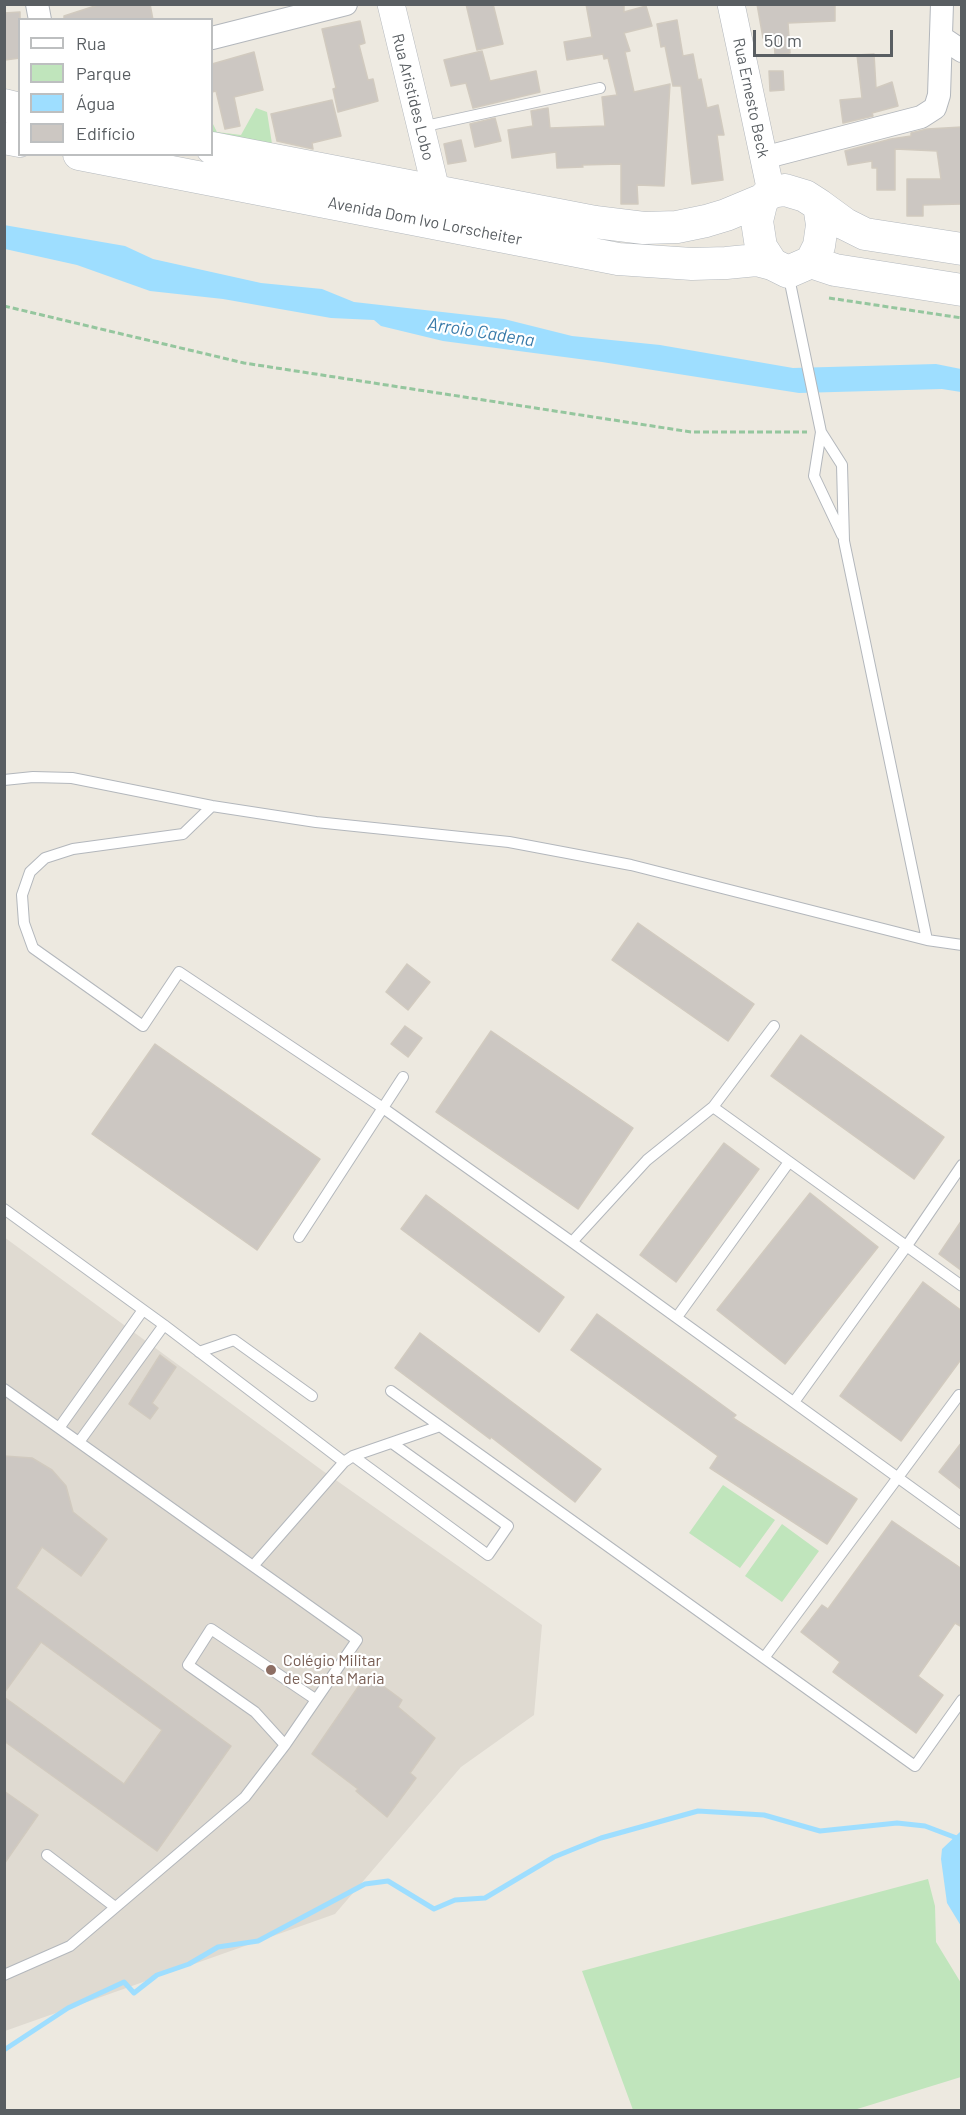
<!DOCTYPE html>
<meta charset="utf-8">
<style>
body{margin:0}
#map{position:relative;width:966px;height:2115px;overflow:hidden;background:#ede9e0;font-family:Barlow,sans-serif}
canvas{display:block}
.frame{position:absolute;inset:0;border:6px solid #595e62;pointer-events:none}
.legend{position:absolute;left:18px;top:18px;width:195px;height:138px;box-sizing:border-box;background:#fff;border:2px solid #bdbfc0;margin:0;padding:8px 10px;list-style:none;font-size:18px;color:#595e62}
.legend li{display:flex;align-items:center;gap:12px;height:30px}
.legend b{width:30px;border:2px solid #bdbfc0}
.scale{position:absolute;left:753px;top:30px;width:140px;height:27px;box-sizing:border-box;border:3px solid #595e62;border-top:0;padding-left:8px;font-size:18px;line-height:21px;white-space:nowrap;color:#595e62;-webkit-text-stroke:4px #fff;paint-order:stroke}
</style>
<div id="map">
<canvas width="966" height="2115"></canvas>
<div class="frame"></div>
<ul class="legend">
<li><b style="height:8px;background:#fff"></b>Rua</li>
<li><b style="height:16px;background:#c0e5bc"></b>Parque</li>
<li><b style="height:16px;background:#9edeff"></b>Água</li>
<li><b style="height:16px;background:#ccc7c2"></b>Edifício</li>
</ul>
<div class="scale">50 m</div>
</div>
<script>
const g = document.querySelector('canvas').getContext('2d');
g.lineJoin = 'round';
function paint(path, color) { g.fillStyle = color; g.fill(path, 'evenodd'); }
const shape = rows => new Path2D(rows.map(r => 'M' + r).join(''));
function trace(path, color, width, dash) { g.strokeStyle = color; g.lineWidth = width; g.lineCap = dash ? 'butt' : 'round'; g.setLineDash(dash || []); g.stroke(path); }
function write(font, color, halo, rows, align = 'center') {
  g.font = font + ' Barlow,sans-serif'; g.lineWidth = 4.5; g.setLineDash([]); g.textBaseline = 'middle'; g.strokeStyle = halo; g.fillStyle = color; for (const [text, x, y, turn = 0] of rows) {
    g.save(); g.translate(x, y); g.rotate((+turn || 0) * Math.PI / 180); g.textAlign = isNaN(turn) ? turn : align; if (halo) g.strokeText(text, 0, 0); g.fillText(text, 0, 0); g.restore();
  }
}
paint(shape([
 [4,1237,323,1471,542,1625,534,1715,461,1767,335,1914,5,2031]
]), '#dfdad1');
paint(shape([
 [256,108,267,112,272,144,212,132,212,122,217,132,241,135],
 [723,1485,775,1520,740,1568,689,1533],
 [782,1524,819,1551,782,1602,745,1576],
 [928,1879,935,1906,936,1942,961,1983,961,2077,854,2110,633,2110,582,1971]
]), '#c0e5bc');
paint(shape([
 [4,225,125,246,153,259,261,283,322,289,354,302,504,319,572,336,660,345,793,368,936,364,961,369,961,392,942,389,799,393,602,362,443,341,381,326,374,320,331,318,223,299,150,291,77,265,5,249],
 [961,1831,961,1926,947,1903,941,1859,942,1849]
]), '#9edeff');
trace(shape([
 [4,2050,68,2008,124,1982,134,1993,157,1975,189,1964,218,1947,258,1941,365,1884,388,1881,434,1909,455,1900,485,1898,554,1857,601,1838,698,1811,764,1815,820,1831,897,1823,925,1826,962,1840]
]), '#9edeff', 5);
const building = shape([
 [101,4,150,4,153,20,64,20,64,16,101,4],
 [466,4,493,4,503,44,477,50,466,4],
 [586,4,624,4,624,12,646,6,652,26,624,33,630,51,625,52,634,92,670,84,664,186,637,185,638,204,621,204,621,164,582,165,583,167,557,168,556,152,512,158,508,130,533,126,531,111,548,108,550,128,605,126,602,97,617,95,608,58,604,59,603,54,567,60,564,42,592,37,586,4],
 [757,4,835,4,835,21,788,23,790,53,775,55,774,36,763,38,757,4],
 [20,12,20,58,5,60,4,13,20,12],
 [677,20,683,56,693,54,698,80,701,79,707,108,718,105,724,135,717,135,723,180,692,184,681,86,673,86,665,46,661,47,657,24,677,20],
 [360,21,365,43,359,45,368,80,373,79,378,101,338,112,333,89,336,88,322,29,360,21],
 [482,51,490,81,536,71,540,92,473,108,466,83,451,86,444,60,482,51],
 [254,52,263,90,234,97,240,126,225,129,216,91,212,92,212,64,254,52],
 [874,54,876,88,892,82,898,106,872,113,873,116,843,123,840,100,862,98,857,55,874,54],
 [769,71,783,71,784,90,770,91,769,71],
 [332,100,341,136,312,143,313,149,277,141,271,114,332,100],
 [495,118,501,141,475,147,470,124,495,118],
 [962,127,962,204,923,205,923,216,907,216,907,179,941,179,937,151,895,149,895,190,877,190,877,168,872,168,872,161,848,165,845,151,891,139,911,136,911,133,927,129,962,127],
 [461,140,466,161,448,164,444,144,461,140],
 [638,923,754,1004,728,1041,612,960,638,923],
 [407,964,430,982,408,1010,386,992,407,964],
 [405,1026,422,1038,408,1057,391,1044,405,1026],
 [491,1031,633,1128,578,1209,436,1112,491,1031],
 [801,1035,944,1137,914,1179,771,1076,801,1035],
 [155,1044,320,1159,257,1250,92,1134,155,1044],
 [724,1143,759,1169,676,1282,640,1255,724,1143],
 [810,1193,878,1247,785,1364,717,1310,810,1193],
 [426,1195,564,1297,539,1332,401,1229,426,1195],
 [962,1220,962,1271,939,1254,962,1220],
 [923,1282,962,1311,962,1358,901,1441,840,1396,923,1282],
 [597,1314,736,1415,733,1418,857,1499,827,1544,710,1468,718,1456,571,1350,597,1314],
 [420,1333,601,1469,575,1502,491,1437,490,1439,395,1368,420,1333],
 [160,1355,176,1367,152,1403,158,1408,150,1419,129,1404,160,1355],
 [962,1442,962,1490,939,1472,962,1442],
 [4,1456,32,1458,52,1470,66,1486,73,1512,107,1539,81,1576,42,1547,16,1588,231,1746,157,1851,4,1741,4,1697,124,1784,162,1730,41,1642,4,1693,4,1456],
 [892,1521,962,1569,962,1627,955,1623,918,1676,943,1695,916,1733,833,1672,840,1662,801,1632,822,1605,828,1609,892,1521],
 [367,1674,402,1700,398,1707,435,1738,410,1773,416,1778,387,1817,356,1791,358,1789,312,1754,367,1674],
 [4,1791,38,1815,4,1864,4,1791]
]);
paint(building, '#ccc7c2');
trace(building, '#d1cabf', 1.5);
const service = shape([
 [421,127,600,88],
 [788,273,821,432,814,476,842,535],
 [821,432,842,465,844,541,927,940],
 [4,780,33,777,72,778,212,806,316,822,509,842,631,865,927,940,962,945],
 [212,806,183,834,73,849,45,858,30,872,22,895,24,923,33,948,143,1026,179,972,383,1108,572,1242,962,1524],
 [713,1107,962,1286],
 [4,1209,164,1325,344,1462],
 [299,1237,403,1077],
 [572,1242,647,1160,713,1107,774,1026],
 [677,1317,789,1162],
 [199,1352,234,1340,312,1396],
 [4,1389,357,1640,285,1745,245,1797,70,1946,4,1975],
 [391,1391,915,1766,962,1700],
 [794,1402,906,1247,962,1165],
 [59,1428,143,1310],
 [79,1442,164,1325],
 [353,1456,488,1555,508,1526,392,1443],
 [253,1566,344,1462,353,1456,440,1426],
 [764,1658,959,1395,962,1397],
 [285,1745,255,1712,188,1665,211,1629,315,1699],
 [47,1855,115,1907]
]);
const minor = shape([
 [37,4,40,20],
 [941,37,962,51],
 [212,38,346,4],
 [763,158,921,117,935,108,939,95,942,4]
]);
const tertiary = shape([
 [391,4,436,190],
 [731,4,771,192]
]);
const secondary = shape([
 [4,105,20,109],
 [4,138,20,141],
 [212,148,595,222,644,228,677,227,706,221,726,215,762,200],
 [79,154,618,259,692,264,726,263,757,260,772,264],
 [785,190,805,196,819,205,822,225,819,246,811,262,788,272,772,264,761,247,757,221,762,200,771,192,785,190],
 [819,205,845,224,865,234,962,249],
 [811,262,835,270,962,290]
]);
trace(service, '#b3b7bc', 12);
trace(minor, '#b3b7bc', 24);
trace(tertiary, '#b3b7bc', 28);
trace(secondary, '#b4b9be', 33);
trace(shape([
 [829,298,962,318],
 [4,306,244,363,691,432,807,432]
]), '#95c69e', 3, [6, 3]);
trace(service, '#fff', 10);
trace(minor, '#fff', 22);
trace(tertiary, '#fff', 27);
trace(secondary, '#fff', 32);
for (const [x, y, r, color] of [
 [271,1670,6,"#8d6e63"]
]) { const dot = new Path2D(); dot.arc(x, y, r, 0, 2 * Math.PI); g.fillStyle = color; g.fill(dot); trace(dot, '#fff', 2); }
write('16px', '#595e62', '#fff', [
 ["Rua Aristides Lobo",413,97,76],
 ["Rua Ernesto Beck",751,98,78],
 ["Avenida Dom Ivo Lorscheiter",425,221,11]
]);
write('16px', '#785e54', '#fff', [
 ["Colégio Militar",283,1661],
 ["de Santa Maria",283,1679]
], 'left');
write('italic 18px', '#387aa9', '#fff', [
 ["Arroio Cadena",481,332,9]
]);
</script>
